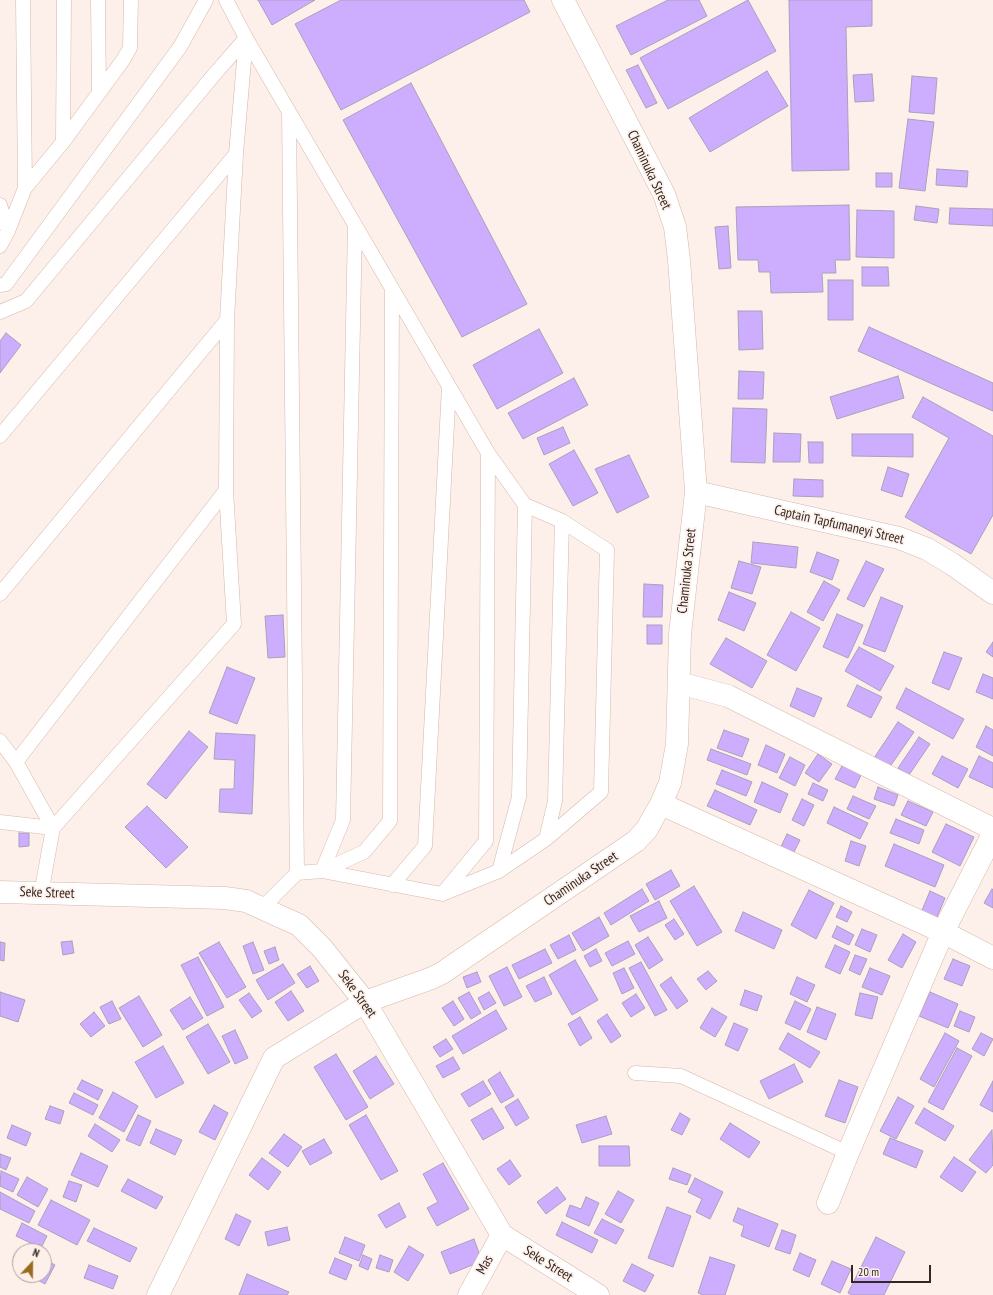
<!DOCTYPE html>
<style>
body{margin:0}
#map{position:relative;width:993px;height:1295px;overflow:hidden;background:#fdf0eb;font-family:"PT Sans Narrow",sans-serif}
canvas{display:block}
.north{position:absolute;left:12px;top:1243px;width:40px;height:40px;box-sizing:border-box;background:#fdf0eb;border:1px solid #aca09a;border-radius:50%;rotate:22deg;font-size:11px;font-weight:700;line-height:16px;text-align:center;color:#322721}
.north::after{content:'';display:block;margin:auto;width:14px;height:18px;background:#9b6a1e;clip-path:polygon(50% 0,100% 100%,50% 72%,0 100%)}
.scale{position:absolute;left:851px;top:1265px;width:80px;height:18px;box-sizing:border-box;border:2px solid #322721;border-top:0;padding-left:5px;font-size:12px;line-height:14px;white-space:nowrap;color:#322721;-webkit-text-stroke:3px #fdf0eb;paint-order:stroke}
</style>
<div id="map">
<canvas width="993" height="1295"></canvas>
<div class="north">N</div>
<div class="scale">20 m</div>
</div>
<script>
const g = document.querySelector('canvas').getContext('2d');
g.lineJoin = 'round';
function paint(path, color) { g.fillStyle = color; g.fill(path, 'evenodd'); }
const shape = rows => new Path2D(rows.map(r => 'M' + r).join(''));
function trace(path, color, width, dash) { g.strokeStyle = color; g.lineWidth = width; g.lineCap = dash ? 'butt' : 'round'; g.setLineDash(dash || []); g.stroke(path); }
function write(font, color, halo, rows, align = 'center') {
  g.font = font + ' "PT Sans Narrow",sans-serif'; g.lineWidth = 3.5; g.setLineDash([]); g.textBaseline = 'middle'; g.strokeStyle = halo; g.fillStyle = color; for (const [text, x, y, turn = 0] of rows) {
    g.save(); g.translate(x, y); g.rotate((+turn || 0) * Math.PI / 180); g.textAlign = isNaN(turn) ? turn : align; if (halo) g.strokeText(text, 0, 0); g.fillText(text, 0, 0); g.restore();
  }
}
const building = shape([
 [258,0,315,0,272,25,258,0],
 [341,0,524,0,530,12,341,110,295,24,341,0],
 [668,0,699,0,707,16,631,55,616,26,668,0],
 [748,0,776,51,668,109,640,58,748,0],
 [789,0,872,0,872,26,846,27,849,170,792,171,789,0],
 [638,65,657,103,646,108,626,70,638,65],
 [767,71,788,106,710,152,689,118,767,71],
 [872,74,874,101,855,102,853,75,872,74],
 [912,76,937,78,934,114,909,112,912,76],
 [411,83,527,304,462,337,343,120,411,83],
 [908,119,934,122,925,191,899,188,908,119],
 [937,169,968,171,967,187,936,185,937,169],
 [876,173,892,173,892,187,876,187,876,173],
 [849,205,850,260,835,260,836,273,822,273,823,292,771,293,770,272,759,272,758,260,738,260,736,207,849,205],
 [916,206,939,209,937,223,914,220,916,206],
 [950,208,993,209,993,226,949,224,950,208],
 [857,210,894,211,894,258,856,257,857,210],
 [728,226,731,268,719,269,715,227,728,226],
 [862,267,888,267,889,286,862,286,862,267],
 [828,280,853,280,853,320,828,320,828,280],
 [738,311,762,311,763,349,739,350,738,311],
 [869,327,993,383,993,411,858,351,869,327],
 [539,329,563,373,497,409,473,365,539,329],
 [6,333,21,345,0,373,0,341,6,333],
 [739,371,764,372,763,399,738,399,739,371],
 [898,376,904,398,837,419,830,397,898,376],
 [574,378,588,405,523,439,508,413,574,378],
 [923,397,993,436,993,515,971,554,905,517,949,438,912,417,923,397],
 [733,408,767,409,765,463,731,462,733,408],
 [563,427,570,443,544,455,537,438,563,427],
 [774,433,801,434,800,462,773,462,774,433],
 [852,434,913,434,913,457,852,456,852,434],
 [808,442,823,442,823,463,809,463,808,442],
 [574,450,598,493,573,506,549,464,574,450],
 [629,455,649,497,617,513,595,469,629,455],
 [888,467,909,474,902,497,881,490,888,467],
 [794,479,823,480,823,497,793,496,794,479],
 [753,542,798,547,796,568,751,563,753,542],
 [817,552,839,560,832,580,810,572,817,552],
 [739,561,761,567,752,594,731,588,739,561],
 [866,561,884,569,864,607,847,599,866,561],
 [824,581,840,590,823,621,807,612,824,581],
 [644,584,663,585,662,617,643,617,644,584],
 [729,592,756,603,744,631,718,620,729,592],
 [881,597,903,606,885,652,863,644,881,597],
 [791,612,820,628,796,671,767,655,791,612],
 [837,614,863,625,848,658,823,647,837,614],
 [283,615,285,657,268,658,265,616,283,615],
 [647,625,662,625,662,644,647,644,647,625],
 [726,638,767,661,752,688,710,664,726,638],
 [993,642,993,657,986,652,993,642],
 [859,647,894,666,880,691,845,671,859,647],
 [944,652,962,658,949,690,932,683,944,652],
 [227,667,255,678,237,724,209,713,227,667],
 [983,674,993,678,993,699,976,692,983,674],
 [857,685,882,697,871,718,847,706,857,685],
 [797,688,822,698,814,717,790,706,797,688],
 [906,688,964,719,953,739,896,708,906,688],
 [898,722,914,732,889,768,874,758,898,722],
 [986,726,993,730,993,756,976,747,986,726],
 [724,730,749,739,742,757,717,748,724,730],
 [189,731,208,747,166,799,147,784,189,731],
 [216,733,255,735,252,814,219,812,220,789,234,789,235,760,214,759,216,733],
 [919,737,930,744,909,775,898,768,919,737],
 [766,745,785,754,777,773,758,765,766,745],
 [711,749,751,764,747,775,707,760,711,749],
 [818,754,832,764,819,782,805,773,818,754],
 [942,756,968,769,958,788,932,774,942,756],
 [979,756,993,763,993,788,969,777,979,756],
 [790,757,805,765,795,786,779,778,790,757],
 [843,764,862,773,855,788,835,779,843,764],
 [722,770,752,782,746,796,716,784,722,770],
 [762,782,788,794,780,813,754,802,762,782],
 [813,783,828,790,823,801,808,794,813,783],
 [878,787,898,795,894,806,874,799,878,787],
 [715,790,757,810,750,825,707,806,715,790],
 [853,796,876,806,869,819,847,809,853,796],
 [802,799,814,805,804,826,792,820,802,799],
 [908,801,933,812,926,826,901,815,908,801],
 [147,806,188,847,166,868,125,827,147,806],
 [834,807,868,823,860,839,827,823,834,807],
 [896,819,924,830,919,844,890,833,896,819],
 [946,824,974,837,960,866,932,852,946,824],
 [19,833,29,833,29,846,19,847,19,833],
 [787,834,800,840,792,856,779,851,787,834],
 [851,841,866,846,859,866,845,861,851,841],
 [894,844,944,865,935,887,885,866,894,844],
 [671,870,680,886,655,900,646,884,671,870],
 [694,886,722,932,697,946,670,901,694,886],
 [642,889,649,901,611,925,604,913,642,889],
 [992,889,993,890,993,908,984,903,992,889],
 [809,890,834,903,816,939,791,925,809,890],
 [930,891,945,898,935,922,920,915,930,891],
 [659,901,667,918,639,932,630,916,659,901],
 [841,906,852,912,847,922,836,917,841,906],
 [743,912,782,930,774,949,735,931,743,912],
 [599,917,609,936,583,951,572,933,599,917],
 [674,919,684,934,675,940,665,925,674,919],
 [837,926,854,935,849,945,832,937,837,926],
 [862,929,877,935,870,952,855,945,862,929],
 [903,934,916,942,902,968,888,960,903,934],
 [569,935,576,950,558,959,550,945,569,935],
 [648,937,663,960,649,969,635,945,648,937],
 [72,941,74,953,63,955,61,942,72,941],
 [628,941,635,954,612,966,605,953,628,941],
 [0,942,5,943,4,961,0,960,0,942],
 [219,942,246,987,227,998,199,953,219,942],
 [253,942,264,970,253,974,243,946,253,942],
 [835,945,850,952,840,974,825,967,835,945],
 [275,947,279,960,269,964,264,951,275,947],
 [545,949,552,963,519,979,512,965,545,949],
 [596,949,602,961,590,967,584,956,596,949],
 [855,955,867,959,860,975,849,970,855,955],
 [198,957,224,1007,207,1016,181,965,198,957],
 [953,959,970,966,962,986,944,979,953,959],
 [575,960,598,1000,572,1015,549,975,575,960],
 [641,962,667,1010,655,1016,629,968,641,962],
 [283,964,295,983,268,1000,256,980,283,964],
 [310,966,319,981,307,988,297,974,310,966],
 [507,967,522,997,504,1006,489,976,507,967],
 [624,968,634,988,622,994,613,973,624,968],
 [870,968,890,976,882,995,862,987,870,968],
 [708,971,717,981,706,990,697,979,708,971],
 [477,972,481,982,467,988,463,977,477,972],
 [544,977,552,994,535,1002,526,986,544,977],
 [671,977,688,1001,677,1009,660,985,671,977],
 [797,977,815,985,807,1002,790,994,797,977],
 [745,990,762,996,757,1011,740,1005,745,990],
 [291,991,304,1011,288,1021,275,1002,291,991],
 [0,992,25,1000,18,1022,0,1016,0,992],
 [469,992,481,1013,471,1019,458,998,469,992],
 [489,992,496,1003,484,1010,478,998,489,992],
 [930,992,958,1004,948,1028,919,1016,930,992],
 [249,993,262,1011,252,1018,239,1000,249,993],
 [860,993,878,997,872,1019,855,1015,860,993],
 [636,994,645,1008,631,1017,622,1003,636,994],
 [139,996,162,1035,143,1047,119,1008,139,996],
 [190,997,203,1018,183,1030,170,1010,190,997],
 [112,1001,121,1019,109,1024,100,1007,112,1001],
 [453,1001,464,1019,454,1026,442,1008,453,1001],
 [795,1001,811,1009,800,1030,785,1023,795,1001],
 [817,1007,836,1014,826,1040,807,1032,817,1007],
 [712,1008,727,1017,715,1037,700,1028,712,1008],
 [496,1010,507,1029,463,1054,452,1036,496,1010],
 [960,1011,975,1017,969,1032,954,1026,960,1011],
 [94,1012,105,1026,91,1037,80,1024,94,1012],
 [607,1014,621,1036,611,1043,597,1021,607,1014],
 [580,1017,592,1038,580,1046,568,1024,580,1017],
 [734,1023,748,1029,738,1051,725,1045,734,1023],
 [208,1024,230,1062,208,1074,186,1037,208,1024],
 [235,1030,248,1058,235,1064,222,1036,235,1030],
 [788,1033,820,1052,810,1068,779,1049,788,1033],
 [945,1033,959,1041,934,1087,920,1079,945,1033],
 [981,1033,993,1039,984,1056,972,1049,981,1033],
 [446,1039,453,1049,440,1057,433,1047,446,1039],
 [163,1046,184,1083,156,1098,135,1062,163,1046],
 [957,1048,972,1056,943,1110,928,1102,957,1048],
 [336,1054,368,1107,346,1120,314,1067,336,1054],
 [376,1056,394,1084,370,1099,353,1071,376,1056],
 [453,1057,460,1069,443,1078,436,1066,453,1057],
 [794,1064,803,1082,769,1099,760,1081,794,1064],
 [500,1072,514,1096,501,1103,488,1080,500,1072],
 [82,1080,103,1090,98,1100,77,1089,82,1080],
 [839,1080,858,1087,845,1123,825,1116,839,1080],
 [483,1081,491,1094,469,1107,461,1094,483,1081],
 [993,1081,993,1112,980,1105,993,1081],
 [113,1092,138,1106,124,1132,99,1118,113,1092],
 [74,1093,98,1105,93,1115,69,1103,74,1093],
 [898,1097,914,1106,896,1139,880,1131,898,1097],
 [518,1099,529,1118,516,1126,505,1107,518,1099],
 [214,1105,228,1113,215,1140,199,1132,214,1105],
 [50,1106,64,1111,60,1124,45,1119,50,1106],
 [492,1108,504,1128,483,1140,471,1120,492,1108],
 [924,1108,954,1126,945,1141,915,1123,924,1108],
 [680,1113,690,1119,682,1135,671,1130,680,1113],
 [138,1115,151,1121,140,1146,126,1140,138,1115],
 [366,1115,398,1171,381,1180,349,1125,366,1115],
 [606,1116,612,1134,582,1143,576,1125,606,1116],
 [730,1123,760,1142,749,1158,720,1139,730,1123],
 [95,1124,120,1140,112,1152,88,1136,95,1124],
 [12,1125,31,1133,26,1146,7,1138,12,1125],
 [156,1129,182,1140,175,1155,150,1143,156,1129],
 [992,1130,993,1165,986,1173,969,1160,992,1130],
 [284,1134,302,1147,288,1167,269,1153,284,1134],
 [890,1138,923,1151,916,1168,883,1154,890,1138],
 [324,1139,332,1153,310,1165,302,1151,324,1139],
 [599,1146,629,1146,630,1166,599,1166,599,1146],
 [81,1153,108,1166,98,1187,71,1175,81,1153],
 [0,1154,11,1158,6,1170,0,1167,0,1154],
 [954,1157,976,1172,962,1192,940,1177,954,1157],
 [262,1158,281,1172,268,1190,249,1175,262,1158],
 [510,1160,521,1176,509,1185,497,1169,510,1160],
 [443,1163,469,1209,437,1226,427,1208,438,1202,423,1174,443,1163],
 [673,1168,691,1175,687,1185,669,1179,673,1168],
 [1,1171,19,1179,13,1192,0,1186,1,1171],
 [27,1177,48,1189,38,1207,17,1195,27,1177],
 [695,1178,723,1192,710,1219,696,1212,702,1199,688,1192,695,1178],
 [128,1179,163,1197,156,1209,121,1191,128,1179],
 [69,1181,82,1185,76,1202,63,1197,69,1181],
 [557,1187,566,1199,546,1214,537,1202,557,1187],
 [618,1191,634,1200,621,1223,605,1214,618,1191],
 [0,1192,35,1211,29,1223,0,1209,0,1192],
 [586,1197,599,1203,589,1226,566,1216,570,1205,581,1209,586,1197],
 [51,1200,90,1220,77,1245,38,1225,51,1200],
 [399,1203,406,1217,386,1228,378,1215,399,1203],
 [667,1207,691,1216,673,1267,648,1258,667,1207],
 [738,1208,778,1224,769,1247,741,1236,744,1226,733,1221,738,1208],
 [236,1214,251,1221,239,1246,225,1239,236,1214],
 [602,1219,624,1230,616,1244,594,1233,602,1219],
 [562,1222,598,1240,592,1253,556,1235,562,1222],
 [22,1223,47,1236,41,1248,16,1236,22,1223],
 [287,1227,290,1240,268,1246,265,1232,287,1227],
 [94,1228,137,1248,130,1262,87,1241,94,1228],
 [782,1230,796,1235,790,1254,775,1249,782,1230],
 [345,1237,365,1245,359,1261,339,1253,345,1237],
 [876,1237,905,1252,884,1295,852,1295,848,1293,876,1237],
 [474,1239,482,1261,450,1274,441,1252,474,1239],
 [409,1246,424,1255,408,1281,394,1272,409,1246],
 [800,1253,816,1260,809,1277,793,1270,800,1253],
 [363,1255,372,1259,368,1270,359,1266,363,1255],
 [380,1255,393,1260,389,1272,376,1268,380,1255],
 [710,1257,735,1265,725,1295,703,1295,698,1293,710,1257],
 [335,1258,352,1265,346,1280,329,1273,335,1258],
 [44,1259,55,1265,45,1284,28,1275,44,1275,44,1259],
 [832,1261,851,1269,840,1293,821,1284,832,1261],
 [632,1264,654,1275,645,1292,623,1281,632,1264],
 [89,1265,118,1276,113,1289,84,1278,89,1265],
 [247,1274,289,1292,287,1295,239,1295,247,1274]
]);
paint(building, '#cdadfe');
trace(building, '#aaa0bb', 1);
const lane = shape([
 [23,0,25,188],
 [98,0,99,93],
 [226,0,246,38,488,453,525,505,562,521,607,550,601,792,546,839,499,871,442,894,322,871,297,873,262,908],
 [289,112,297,873],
 [63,142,64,0],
 [0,205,8,231],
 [0,246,8,231,25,188,63,142,123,60,130,48,131,0],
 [0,285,6,284,180,47,206,0],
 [0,312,26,301,213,76,246,38],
 [0,436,236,154],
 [0,594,227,320],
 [0,741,16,762,53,828],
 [16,762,226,490],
 [0,822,53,828],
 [546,839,555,801,562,521],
 [322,871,343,820,355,225],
 [322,871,364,852,390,821,392,290],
 [499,871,519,797,525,505],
 [392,885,425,846,449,386],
 [443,893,486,841,488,453],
 [41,894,53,828,234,624,226,490,227,320,236,154,246,38],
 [635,1073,681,1076,848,1153]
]);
const street = shape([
 [696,492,899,538,927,549,952,564,993,593],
 [679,683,728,696,993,829],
 [661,804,943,932,993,958],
 [0,892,225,898,246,901,299,925,322,948,365,1002,502,1235,598,1295],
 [828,1203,848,1153,943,932,993,834],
 [158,1295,274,1058,365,1002,432,978,442,973,636,841,647,829,654,816,661,804,670,783,677,744,680,634,696,492,679,260,675,227,664,194,563,0],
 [469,1295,502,1235]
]);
trace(lane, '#d6b7a9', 15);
trace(street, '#d6b7a9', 23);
trace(lane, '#fff', 14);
trace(street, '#fff', 22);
write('14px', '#322721', '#fdf0eb', [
 ["Chaminuka Street",649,170,65],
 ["Captain Tapfumaneyi Street",839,525,13],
 ["Chaminuka Street",687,571,-84],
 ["Chaminuka Street",581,879,-34],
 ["Seke Street",47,893,2],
 ["Seke Street",357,994,54],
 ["Seke Street",548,1264,32],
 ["Mas",485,1265,-61]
]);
</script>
